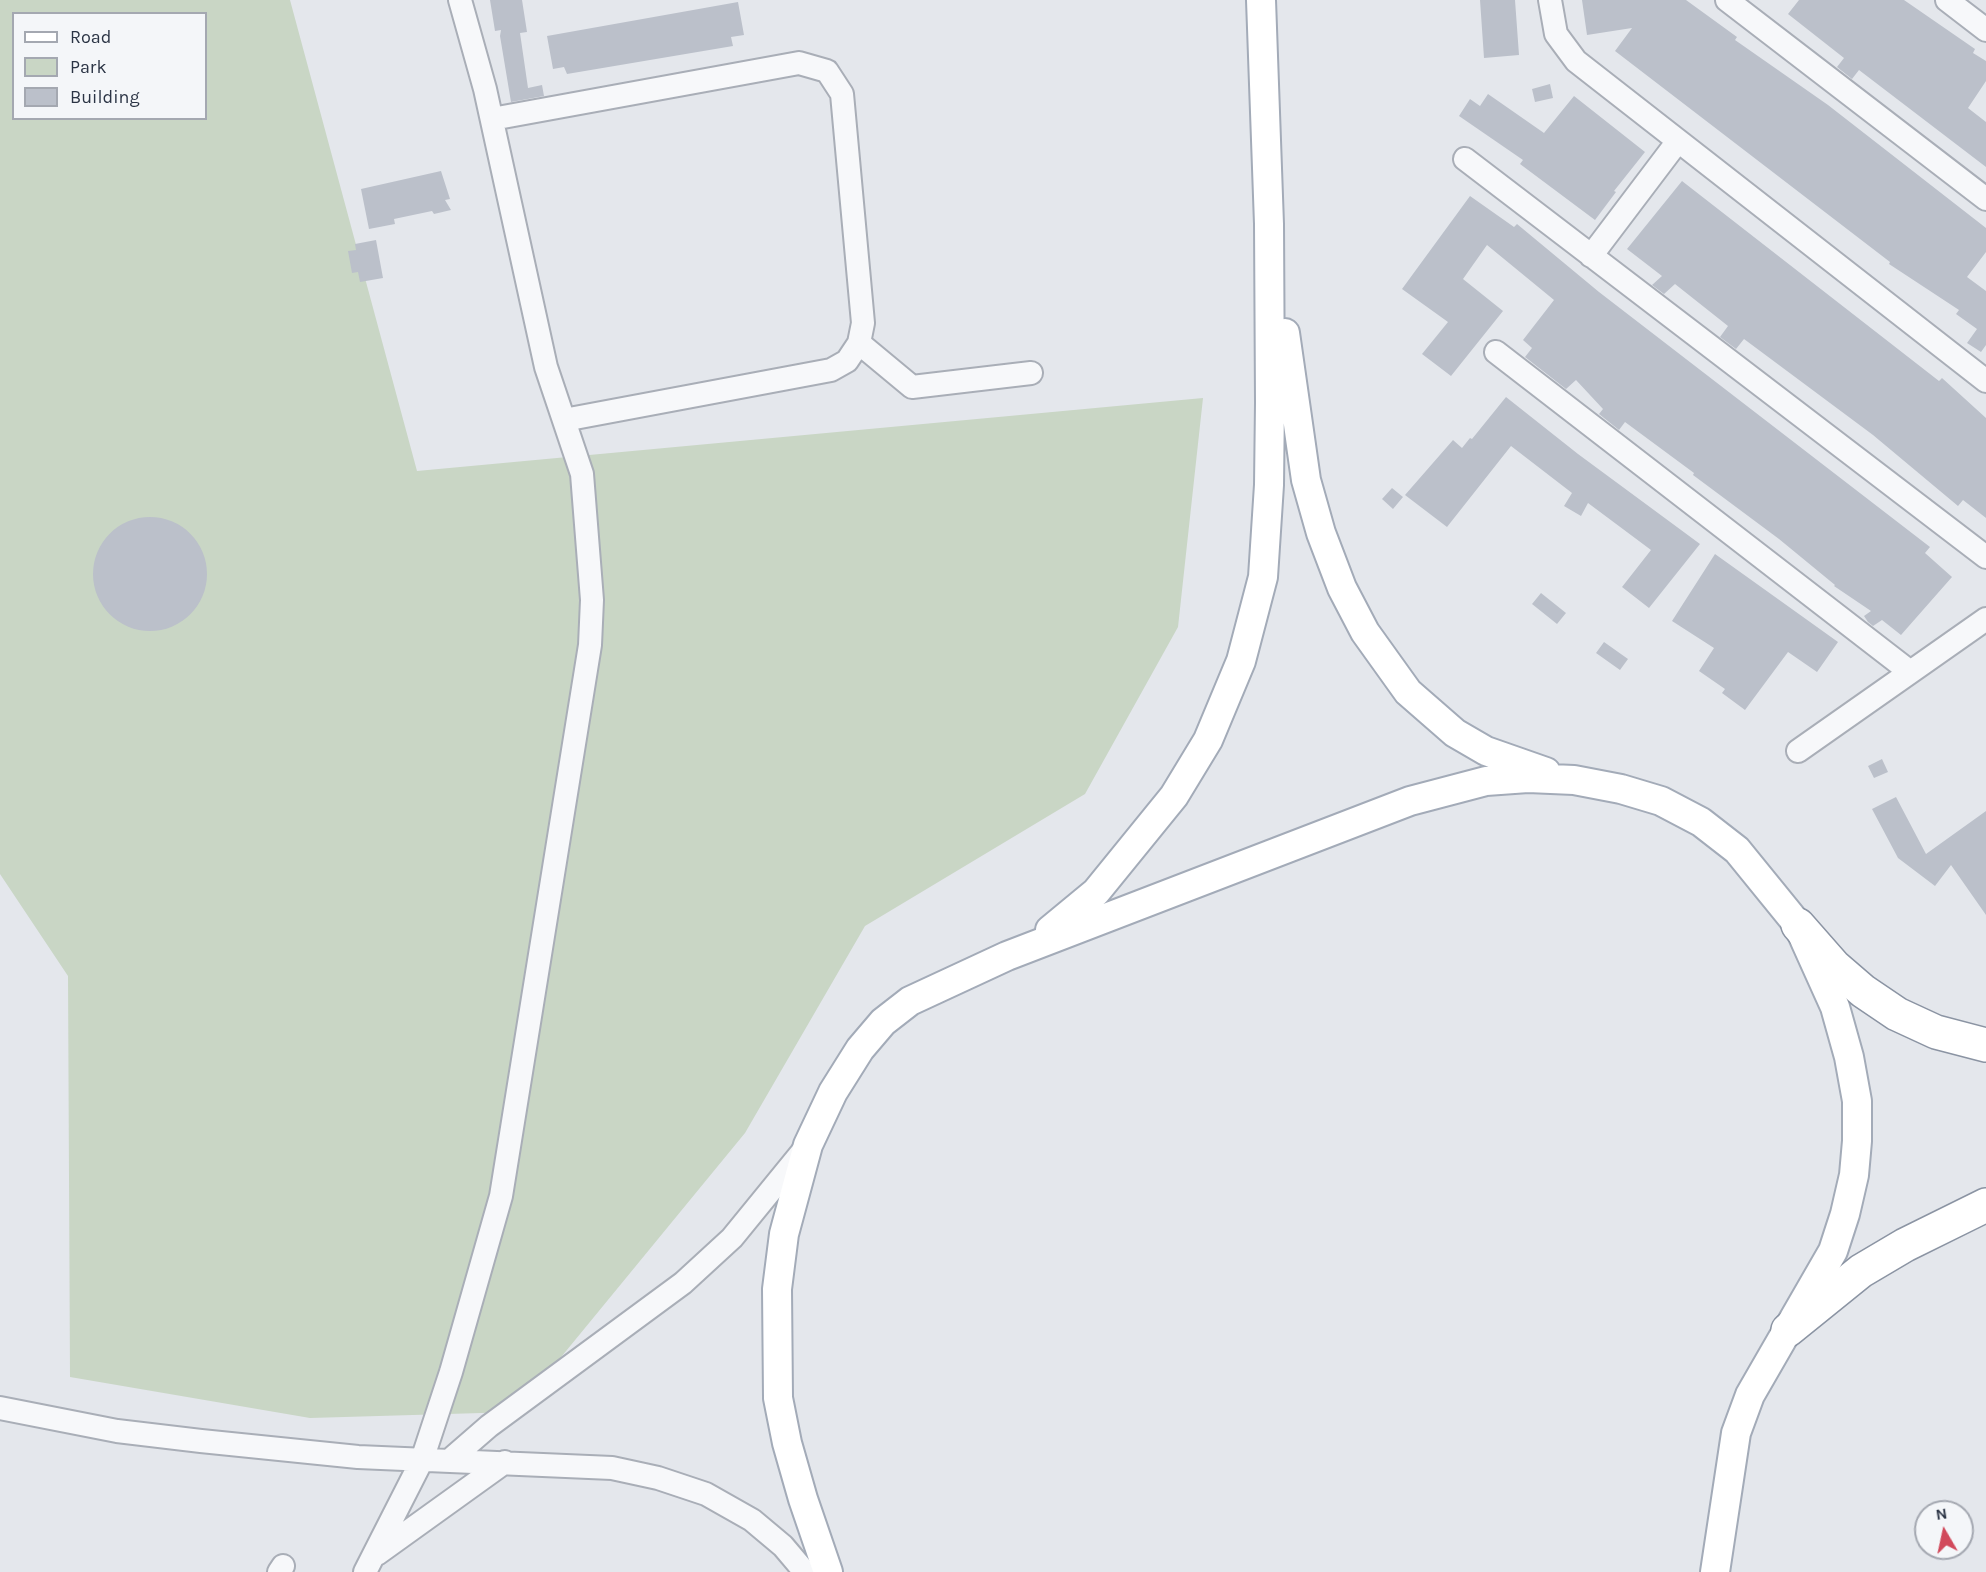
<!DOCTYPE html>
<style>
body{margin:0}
#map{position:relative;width:1986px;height:1572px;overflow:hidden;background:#e4e7ec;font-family:Karla,sans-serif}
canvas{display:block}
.legend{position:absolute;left:12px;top:12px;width:195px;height:108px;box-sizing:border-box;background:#f4f6f9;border:2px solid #a4a8b1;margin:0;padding:8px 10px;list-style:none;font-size:18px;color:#2b3445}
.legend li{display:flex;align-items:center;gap:12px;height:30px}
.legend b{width:30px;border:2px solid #a4a8b1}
.north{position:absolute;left:1914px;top:1500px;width:60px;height:60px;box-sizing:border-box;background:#f4f6f9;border:2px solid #a4a8b1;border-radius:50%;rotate:351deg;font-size:16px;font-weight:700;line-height:24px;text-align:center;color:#2b3445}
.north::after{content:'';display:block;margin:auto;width:21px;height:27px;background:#d1495b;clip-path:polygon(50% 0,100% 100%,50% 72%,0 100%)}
</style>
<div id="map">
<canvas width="1986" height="1572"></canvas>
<ul class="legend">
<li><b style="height:8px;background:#fff"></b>Road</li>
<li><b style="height:16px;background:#c9d6c5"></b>Park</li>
<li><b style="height:16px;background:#bbc0ca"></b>Building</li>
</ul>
<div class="north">N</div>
</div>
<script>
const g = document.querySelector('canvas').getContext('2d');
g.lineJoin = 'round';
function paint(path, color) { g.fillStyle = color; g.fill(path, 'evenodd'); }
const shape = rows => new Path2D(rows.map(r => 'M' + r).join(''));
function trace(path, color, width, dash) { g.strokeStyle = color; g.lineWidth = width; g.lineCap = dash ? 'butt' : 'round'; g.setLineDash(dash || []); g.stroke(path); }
paint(shape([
 [0,0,290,0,417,471,1203,398,1178,627,1085,794,865,926,745,1133,516,1412,310,1418,70,1377,68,976,0,874],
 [14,14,206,14,206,118,14,118]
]), '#c9d6c5');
paint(shape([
 [490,0,522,0,527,32,520,33,528,88,542,85,544,96,511,102,500,36,501,30,495,31],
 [1480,0,1515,0,1519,55,1484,58],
 [1582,0,1686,0,1737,37,1735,40,1828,105,1986,228,1986,252,1967,277,1986,291,1986,345,1981,352,1967,343,1977,329,1956,314,1959,310,1889,264,1890,262,1615,51,1632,28,1587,35],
 [1799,0,1904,0,1975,49,1973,53,1986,61,1986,81,1968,108,1986,122,1986,167,1859,70,1852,79,1837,67,1844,58,1788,14],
 [738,2,744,35,731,37,733,46,567,74,564,67,553,69,547,36],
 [1550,84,1553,98,1535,102,1532,89],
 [1488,94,1544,133,1574,96,1645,152,1614,191,1616,192,1595,220,1520,164,1523,160,1459,116,1470,99,1480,106],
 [441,171,450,199,445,200,451,210,434,214,432,211,394,219,395,224,369,229,361,189],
 [1682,181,1939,381,1942,378,1986,418,1986,518,1963,500,1958,506,1873,435,1744,339,1736,349,1720,337,1728,326,1675,284,1664,294,1652,285,1662,276,1627,249],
 [1470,196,1514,227,1517,224,1599,292,1930,547,1925,553,1952,577,1901,635,1882,620,1873,626,1868,622,1864,616,1871,611,1834,586,1835,585,1779,539,1693,475,1694,473,1625,422,1619,430,1599,414,1603,409,1576,380,1566,389,1525,357,1532,348,1523,340,1554,300,1487,245,1463,279,1503,311,1451,376,1422,354,1448,322,1402,289],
 [376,240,383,278,360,282,358,272,352,273,348,251,356,250,355,244],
 [1506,397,1578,454,1700,544,1649,608,1622,587,1651,550,1588,503,1581,516,1564,506,1572,493,1511,446,1447,527,1405,495,1453,440,1462,448,1470,438,1472,439],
 [1392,488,1403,497,1393,509,1382,499],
 '93 574a57 57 0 1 1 114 0a57 57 0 1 1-114 0Z',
 [1715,554,1838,642,1817,672,1788,652,1745,710,1722,693,1725,689,1699,671,1714,648,1672,621],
 [1541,593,1566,613,1557,624,1532,604],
 [1604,642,1628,659,1620,670,1596,653],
 [1882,759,1888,772,1874,778,1868,766],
 [1896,797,1926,854,1986,811,1986,915,1951,865,1935,886,1898,858,1872,809]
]), '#bbc0ca');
const minor = shape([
 [1550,0,1556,34,1576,61,1986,381],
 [1727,0,1986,199],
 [1947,0,1986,30],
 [492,119,799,63,827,71,842,94,863,323,859,343,847,361,831,370,564,420],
 [1465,159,1986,557],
 [1591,256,1678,141],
 [859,343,912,387,1031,373],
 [1496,352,1909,671],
 [1798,751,1986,619],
 [0,1408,117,1431,201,1441,358,1457,612,1468,658,1478,706,1494,752,1520,783,1546,805,1572],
 [451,1459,489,1426,683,1283,732,1238,803,1151],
 [377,1554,505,1462],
 [279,1572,283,1566],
 [365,1572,422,1460,451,1372,501,1196,590,645,592,600,582,474,546,367,485,89,460,0]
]);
const major = shape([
 [1285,333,1306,480,1321,533,1342,588,1365,632,1408,692,1455,733,1486,751,1546,772],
 [1050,930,1096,892,1174,796,1208,740,1241,661,1263,577,1269,485,1270,403,1269,224,1261,0],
 [828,1572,803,1499,787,1443,778,1398,777,1289,784,1234,808,1145,833,1092,860,1049,883,1022,910,1001,1007,956,1410,801,1486,781,1528,778,1574,780,1621,789,1661,801,1701,822,1737,850,1798,925,1835,1007,1849,1057,1857,1101,1857,1141,1854,1175,1845,1214,1833,1251,1750,1395,1736,1433,1715,1572]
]);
const highway = shape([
 [1798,925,1834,966,1863,991,1897,1014,1936,1032,1986,1045],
 [1788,1330,1861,1271,1905,1245,1986,1205]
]);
trace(minor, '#a9aeb7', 26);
trace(major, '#a3abb8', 32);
trace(highway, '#8b94a3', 36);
trace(minor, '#f7f8fa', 22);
trace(major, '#fff', 28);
trace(highway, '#fff', 33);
</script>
